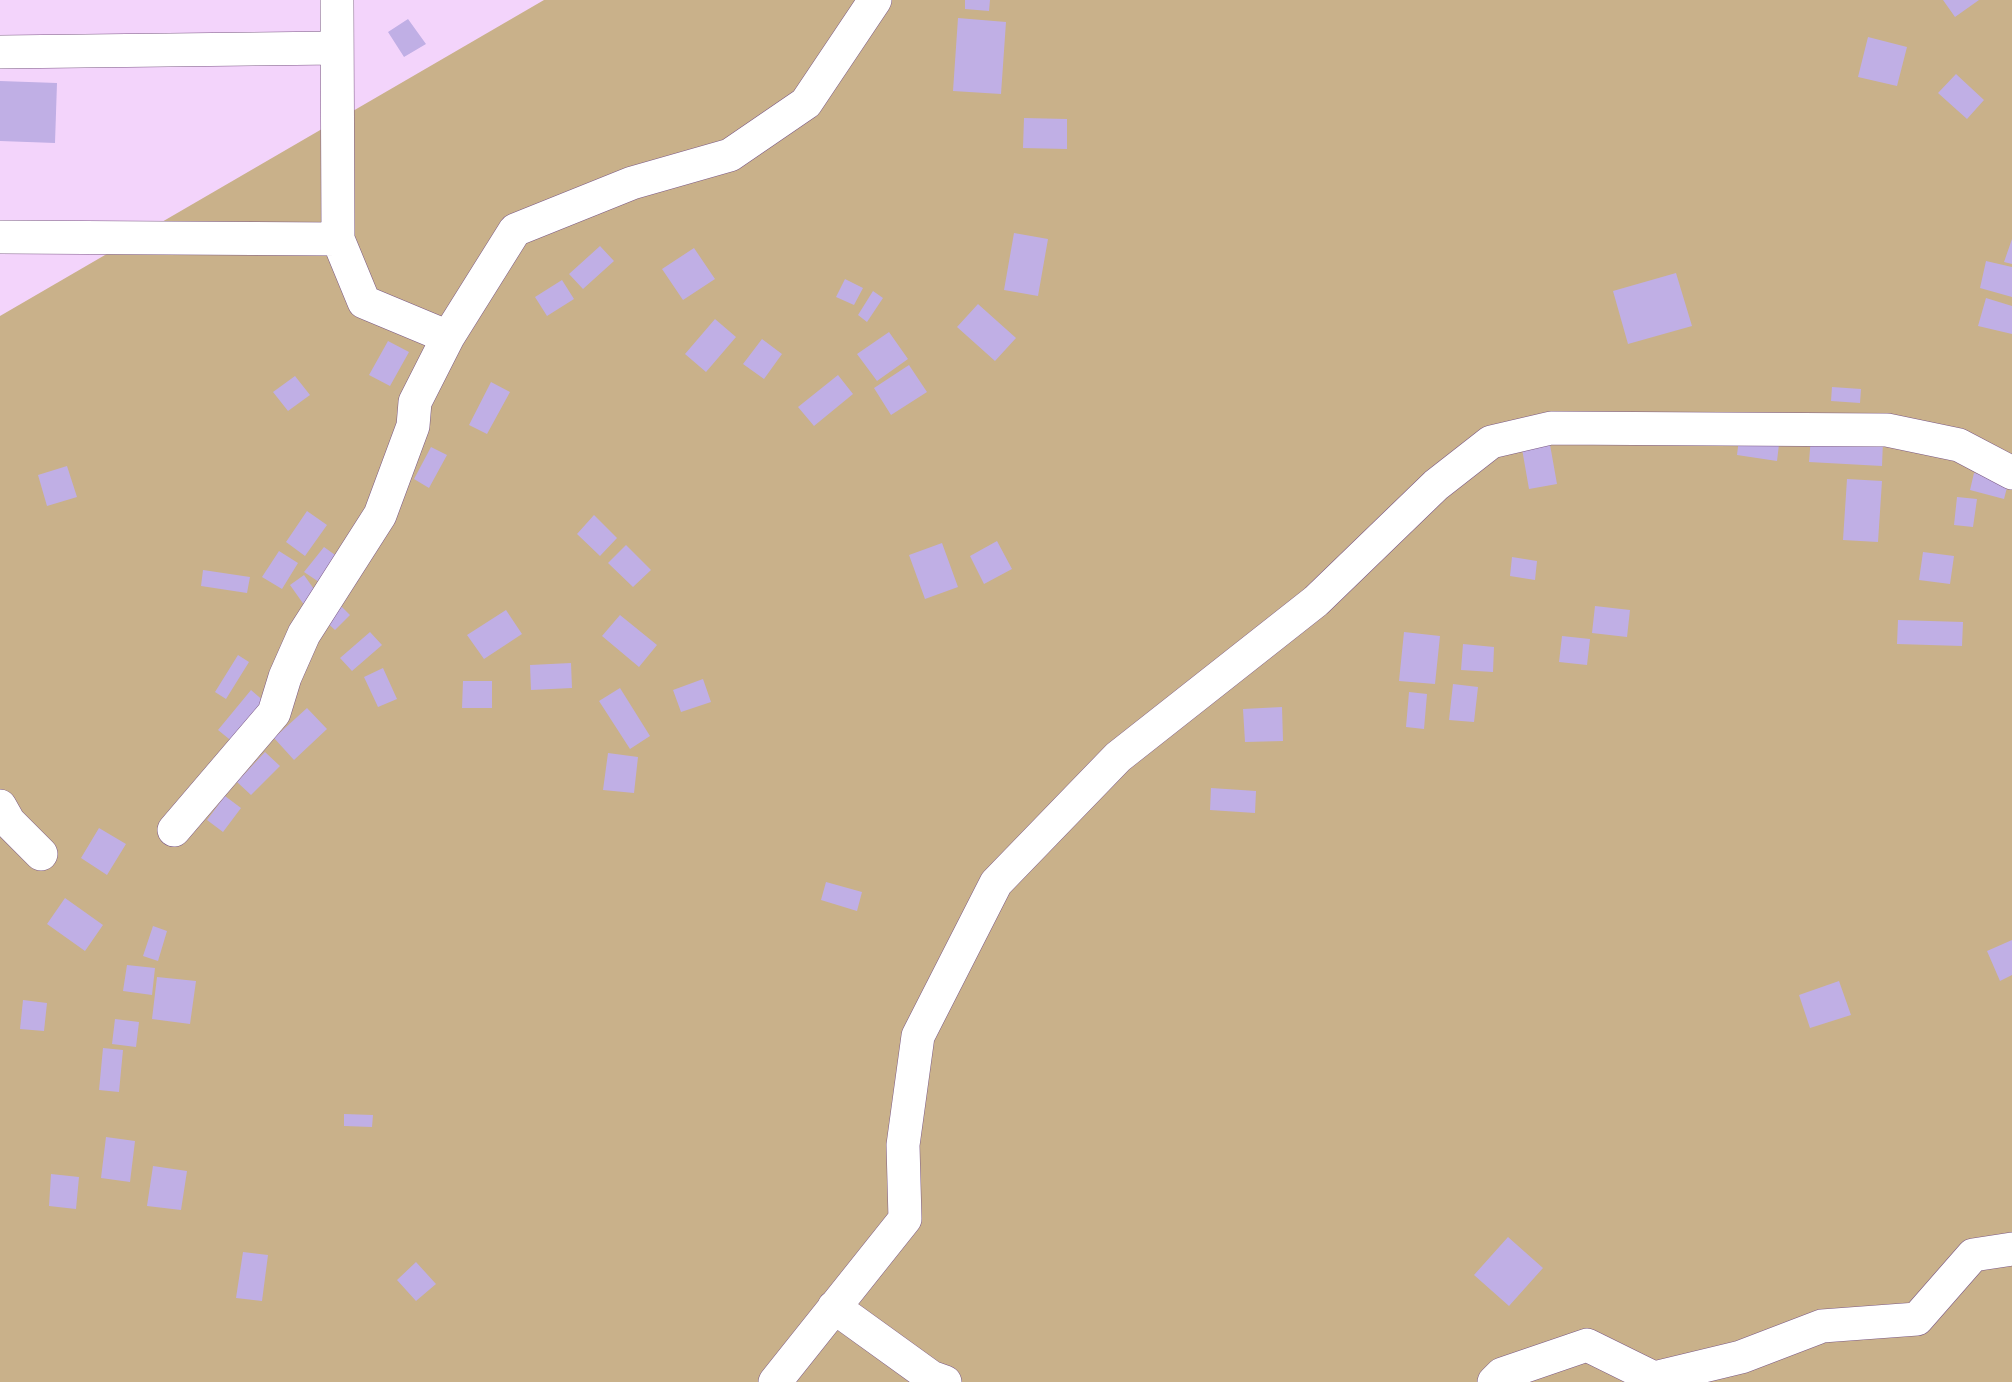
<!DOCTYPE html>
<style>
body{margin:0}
canvas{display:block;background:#f3d4fb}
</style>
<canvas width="2012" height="1382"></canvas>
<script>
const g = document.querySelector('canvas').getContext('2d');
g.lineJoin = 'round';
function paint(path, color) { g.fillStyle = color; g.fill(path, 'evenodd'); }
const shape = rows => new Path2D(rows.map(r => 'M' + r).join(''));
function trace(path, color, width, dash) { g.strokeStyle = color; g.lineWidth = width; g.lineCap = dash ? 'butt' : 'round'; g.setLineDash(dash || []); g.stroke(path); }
paint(shape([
 [544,0,2012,0,2012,1382,0,1382,0,316]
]), '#c9b18a');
paint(shape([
 [965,0,990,0,989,11,965,9],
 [1943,0,1979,0,1955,17],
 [958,18,1006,22,1001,94,953,91],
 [408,19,426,44,404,57,388,32],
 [1868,37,1907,47,1897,86,1858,77],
 [1956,74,1984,100,1967,119,1938,93],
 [0,81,57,83,55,143,0,141],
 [1024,118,1067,119,1067,149,1023,148],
 [1014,233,1048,239,1038,296,1004,290],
 [2012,239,2012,264,2004,262],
 [600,246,614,261,583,289,569,274],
 [694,248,715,279,683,300,662,269],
 [1986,261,2012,267,2012,297,1980,288],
 [1676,273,1692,326,1628,344,1613,291],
 [845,279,863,288,854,305,836,297],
 [562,280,574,299,547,316,535,297],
 [873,291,883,298,867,322,858,315],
 [1986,298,2012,306,2012,334,1978,326],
 [978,304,1016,338,995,361,957,327],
 [715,319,736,337,706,372,685,354],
 [889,332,908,359,877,381,857,354],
 [762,339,782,354,764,379,743,364],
 [388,341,409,352,390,386,369,375],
 [909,365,927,392,891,415,874,388],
 [838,375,853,394,814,426,798,407],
 [295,376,310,395,288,411,273,392],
 [491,382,510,392,487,434,469,425],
 [1832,387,1861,389,1860,403,1831,401],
 [1740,430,1780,436,1777,461,1737,455],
 [1811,437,1883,441,1882,466,1809,462],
 [1549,439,1557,484,1529,489,1521,443],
 [431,447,447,455,429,488,414,479],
 [67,466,77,497,47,506,38,475],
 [1974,473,2009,480,2004,499,1970,490],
 [1847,479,1882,481,1878,542,1843,540],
 [1957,497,1977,499,1973,527,1954,525],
 [307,511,327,525,305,556,286,542],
 [594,515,617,538,600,556,577,534],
 [997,541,1012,569,984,584,970,556],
 [942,543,958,587,925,599,909,555],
 [626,545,651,570,633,587,608,563],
 [324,547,338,557,319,582,304,572],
 [279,551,298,563,282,589,262,577],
 [1923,552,1954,556,1950,584,1919,580],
 [1512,557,1537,561,1535,580,1510,576],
 [203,570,250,577,247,593,201,586],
 [304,575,321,599,307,609,290,585],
 [336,601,350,615,335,630,321,617],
 [1595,606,1630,610,1627,637,1592,633],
 [506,610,522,634,484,659,467,635],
 [620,615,657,645,639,667,602,636],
 [1898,620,1963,622,1962,646,1897,644],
 [370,632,382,645,352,671,340,658],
 [1404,632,1440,636,1435,684,1399,681],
 [1562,636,1590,639,1587,665,1559,662],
 [1463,644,1494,647,1493,672,1461,670],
 [238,655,249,662,226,699,215,692],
 [571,663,572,688,531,690,530,665],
 [383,668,397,699,378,707,364,677],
 [703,679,711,702,681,712,673,690],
 [463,681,492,681,492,708,462,708],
 [1453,684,1478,687,1474,722,1449,720],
 [620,688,650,736,630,749,599,701],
 [251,690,266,703,234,743,218,730],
 [1409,692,1427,694,1424,729,1406,727],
 [1282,707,1283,741,1245,742,1243,709],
 [307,708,327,729,294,760,274,738],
 [265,752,280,766,251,795,237,782],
 [608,753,638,757,634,793,603,790],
 [1211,788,1256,791,1255,813,1210,810],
 [225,796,241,808,223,832,207,820],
 [99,828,126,844,107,875,81,858],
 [826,882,862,892,857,911,821,900],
 [65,898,103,925,85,951,47,924],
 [153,926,167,931,158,961,143,956],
 [2012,940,2012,975,2000,981,1987,951],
 [127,965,155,968,152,995,123,991],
 [157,977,196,981,190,1024,152,1019],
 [1839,981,1851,1015,1810,1028,1799,995],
 [23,1000,47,1003,44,1031,20,1029],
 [115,1019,139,1022,136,1047,112,1044],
 [103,1048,123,1050,119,1092,99,1090],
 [344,1114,373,1115,372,1127,344,1126],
 [106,1137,135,1141,130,1182,101,1178],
 [153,1166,187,1171,181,1210,147,1206],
 [51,1174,79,1177,76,1209,49,1206],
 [1508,1237,1543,1268,1509,1306,1474,1275],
 [243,1252,268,1255,262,1301,236,1298],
 [416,1262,436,1284,416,1301,397,1280]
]), '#c0afe5');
const street = shape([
 [337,0,338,239],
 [0,52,337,48],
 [0,237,338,239,364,302,448,337,515,230,632,183,730,155,806,103,875,0],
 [0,806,9,822,41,854],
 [174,830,274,713,285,677,304,634,380,515,413,426,415,402,448,337],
 [834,1307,931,1377,945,1382],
 [775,1382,905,1219,903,1145,918,1036,996,883,1118,757,1316,601,1436,485,1491,442,1551,428,1887,430,1959,445,2012,473],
 [1494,1382,1502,1374,1587,1345,1654,1378,1741,1357,1822,1326,1917,1319,1973,1255,2012,1249]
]);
trace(street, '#7c5a85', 34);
trace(street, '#fff', 33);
</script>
